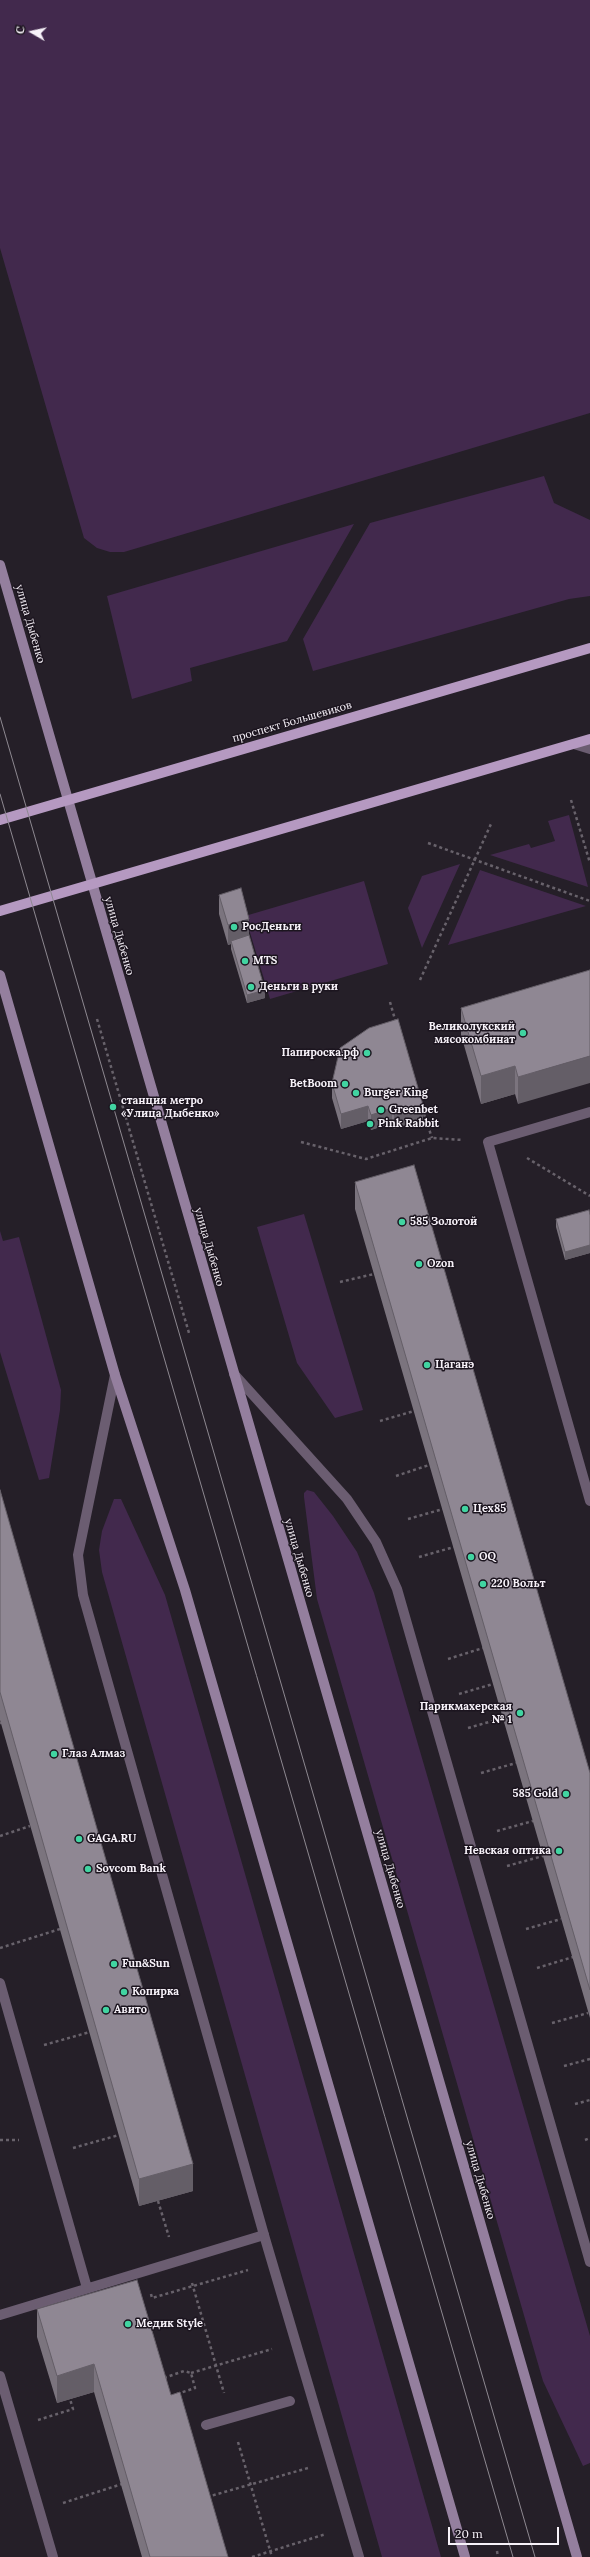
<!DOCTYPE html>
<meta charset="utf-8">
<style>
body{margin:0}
#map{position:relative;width:590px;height:2557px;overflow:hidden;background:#251f28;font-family:Lora,serif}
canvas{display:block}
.north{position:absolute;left:12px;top:12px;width:40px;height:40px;-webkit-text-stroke:3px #1c151f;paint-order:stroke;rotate:279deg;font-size:11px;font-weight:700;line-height:16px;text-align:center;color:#f7f2f9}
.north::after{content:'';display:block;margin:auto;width:14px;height:18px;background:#f7f2f9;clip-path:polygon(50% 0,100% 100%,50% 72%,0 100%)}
.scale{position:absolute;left:448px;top:2527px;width:111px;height:18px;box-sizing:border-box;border:2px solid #f7f2f9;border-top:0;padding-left:5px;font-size:12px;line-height:14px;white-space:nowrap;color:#f7f2f9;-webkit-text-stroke:3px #1c151f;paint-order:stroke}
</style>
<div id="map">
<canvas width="590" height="2557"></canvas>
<div class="north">С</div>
<div class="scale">20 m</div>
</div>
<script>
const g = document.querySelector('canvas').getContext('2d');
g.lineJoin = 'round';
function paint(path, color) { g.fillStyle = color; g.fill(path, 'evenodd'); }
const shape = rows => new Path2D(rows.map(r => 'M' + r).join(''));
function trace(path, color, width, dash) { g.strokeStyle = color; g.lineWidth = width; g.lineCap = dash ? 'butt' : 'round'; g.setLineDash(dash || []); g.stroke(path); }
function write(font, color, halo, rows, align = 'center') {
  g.font = font + ' Lora,serif'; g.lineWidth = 3; g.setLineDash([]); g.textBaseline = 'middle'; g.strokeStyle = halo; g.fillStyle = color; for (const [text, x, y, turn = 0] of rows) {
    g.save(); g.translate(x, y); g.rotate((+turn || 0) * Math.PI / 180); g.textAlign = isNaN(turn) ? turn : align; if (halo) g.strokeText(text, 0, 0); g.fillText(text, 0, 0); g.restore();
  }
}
paint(shape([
 [0,0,590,0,590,413,124,552,110,552,97,548,84,538,0,248],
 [544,476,554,503,590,520,590,596,569,599,313,671,303,639,370,523],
 [354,524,287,641,190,668,192,681,132,699,107,596],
 [569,815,588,887,490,855,529,844,531,848,555,841,548,821],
 [460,864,422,948,408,908,422,876],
 [480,870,586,906,448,945],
 [364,881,388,964,270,999,245,916],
 [304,1214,363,1410,335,1418,297,1363,257,1227],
 [0,1231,3,1241,19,1237,61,1390,60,1410,49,1478,39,1480,0,1352],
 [307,1490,314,1492,333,1516,357,1552,374,1593,590,2336,590,2463,583,2466,543,2381,317,1599,304,1497,304,1493],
 [114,1499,121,1499,165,1595,441,2557,382,2557,102,1572,99,1550,102,1531]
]), '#42294d');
trace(shape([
 [571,800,590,863],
 [428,843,590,901],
 [420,980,491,824],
 [390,1002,396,1023],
 [97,1019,189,1333],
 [422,1108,432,1138],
 [301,1142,366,1159,432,1138,463,1140],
 [527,1158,590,1196],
 [340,1282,374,1274],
 [380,1421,414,1411],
 [396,1476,429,1465],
 [408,1519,443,1509],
 [419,1557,454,1547],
 [448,1659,483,1648],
 [459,1694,493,1684],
 [0,1723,1,1723],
 [468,1728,503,1718],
 [481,1773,516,1763],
 [497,1831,533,1821],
 [0,1836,30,1826],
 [507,1866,543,1856],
 [526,1929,561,1919],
 [0,1948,60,1929],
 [537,1968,573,1957],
 [552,2023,588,2013],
 [44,2045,90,2032],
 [564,2066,590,2059],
 [575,2104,590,2100],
 [0,2140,19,2140],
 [585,2140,590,2138],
 [73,2148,119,2135],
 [158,2201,169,2237],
 [192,2283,224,2393],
 [151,2294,152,2298,248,2270],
 [191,2373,272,2349],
 [164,2378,184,2371,191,2373,195,2388,177,2394],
 [38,2420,73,2409,70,2399],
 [238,2442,272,2557],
 [207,2497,308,2468],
 [63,2503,122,2484],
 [497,2551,498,2557],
 [252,2557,326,2534]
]), '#68626b', 2.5, [3, 3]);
trace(shape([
 [590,1112,488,1142,590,1501],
 [0,1983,87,2288],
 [0,2315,264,2235],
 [0,2376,53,2557],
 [206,2425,290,2401]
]), '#6b5d71', 10);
trace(shape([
 [574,744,590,749],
 [234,1374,347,1499,376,1542,397,1589,590,2262],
 [115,1375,78,1555,83,1595,264,2235,359,2557]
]), '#6b5d71', 10);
trace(shape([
 [0,565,577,2557],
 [0,975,115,1375,185,1590,465,2557]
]), '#947f9e', 10);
trace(shape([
 [0,820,590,648],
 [0,911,590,739]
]), '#b599c1', 10);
trace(shape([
 [0,717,535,2557],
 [0,794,513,2557]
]), '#8e8991', 1);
paint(shape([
 [219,895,249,935,265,998,247,1003,231,949,231,944,228,945,219,914],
 [590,970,518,1104,515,1094,481,1104,461,1035,461,1008],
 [332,1083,423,1120,394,1129,392,1123,371,1130,368,1121,341,1129,332,1098],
 [355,1182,590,1773,590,2018,355,1209],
 [590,1215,590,1253,565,1260,556,1227,556,1219],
 [0,1490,193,2191,139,2206,0,1720],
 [37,2309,171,2395,228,2557,142,2557,94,2392,57,2403,37,2337]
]), '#7b747e');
paint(shape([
 [249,919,249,939,231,941,231,944,228,945,228,925],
 [265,990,265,998,247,1003,247,995],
 [590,1056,590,1083,518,1104,518,1077],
 [515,1066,515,1094,481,1104,481,1076],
 [423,1105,423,1120,394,1129,394,1114],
 [368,1106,368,1121,341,1129,341,1114],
 [392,1108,392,1123,371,1130,371,1115],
 [590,1245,590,1253,565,1260,565,1252],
 [193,2164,193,2191,139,2206,139,2179],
 [94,2364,94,2392,57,2403,57,2376]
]), '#645e67');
const building = shape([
 [241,888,249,919,228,925,219,895,241,888],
 [249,935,265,990,247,995,231,941,249,935],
 [590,970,590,1056,518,1077,515,1066,481,1076,461,1008,590,970],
 [398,1019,423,1105,394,1114,392,1108,371,1115,368,1106,341,1114,332,1083,340,1048,369,1028,398,1019],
 [414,1165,590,1773,590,1990,355,1182,414,1165],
 [589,1210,590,1215,590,1245,565,1252,556,1219,589,1210],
 [0,1490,193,2164,139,2179,0,1692,0,1490],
 [137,2280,171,2395,180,2392,228,2557,150,2557,94,2364,57,2376,37,2309,137,2280]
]);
paint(building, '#8f8793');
trace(building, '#645e67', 1);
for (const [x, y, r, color] of [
 [234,927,4,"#41d4a1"],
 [245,961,4,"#41d4a1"],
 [251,987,4,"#41d4a1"],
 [523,1033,4,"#41d4a1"],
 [367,1053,4,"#41d4a1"],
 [345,1084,4,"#41d4a1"],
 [356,1093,4,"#41d4a1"],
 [113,1107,4,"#41d4a1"],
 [381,1110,4,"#41d4a1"],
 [370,1124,4,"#41d4a1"],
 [402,1222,4,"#41d4a1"],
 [419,1264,4,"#41d4a1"],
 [427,1365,4,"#41d4a1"],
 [465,1509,4,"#41d4a1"],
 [471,1557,4,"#41d4a1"],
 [483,1584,4,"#41d4a1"],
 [520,1713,4,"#41d4a1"],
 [54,1754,4,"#41d4a1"],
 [566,1794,4,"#41d4a1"],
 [79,1839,4,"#41d4a1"],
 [559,1851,4,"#41d4a1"],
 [88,1869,4,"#41d4a1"],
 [114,1964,4,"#41d4a1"],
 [124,1992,4,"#41d4a1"],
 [106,2010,4,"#41d4a1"],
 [128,2324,4,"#41d4a1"]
]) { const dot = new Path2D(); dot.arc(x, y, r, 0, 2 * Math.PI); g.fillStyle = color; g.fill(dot); trace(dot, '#1c151f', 1.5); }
write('11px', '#f7f2f9', '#1c151f', [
 ["улица Дыбенко",30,624,74],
 ["проспект Большевиков",292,722,-16],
 ["улица Дыбенко",119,936,74],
 ["улица Дыбенко",209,1247,74],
 ["улица Дыбенко",299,1558,74],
 ["улица Дыбенко",390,1869,74],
 ["улица Дыбенко",480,2180,74]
]);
write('bold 11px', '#f7f2f9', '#1c151f', [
 ["РосДеньги",242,927],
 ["MTS",253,961],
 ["Деньги в руки",259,987],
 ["Великолукский",515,1027,"right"],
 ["мясокомбинат",515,1040,"right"],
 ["Папироска.рф",359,1053,"right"],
 ["BetBoom",337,1084,"right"],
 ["Burger King",364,1093],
 ["станция метро",121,1101],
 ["«Улица Дыбенко»",121,1114],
 ["Greenbet",389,1110],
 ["Pink Rabbit",378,1124],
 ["585 Золотой",410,1222],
 ["Ozon",427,1264],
 ["Цаганэ",435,1365],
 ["Цех85",473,1509],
 ["OQ",479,1557],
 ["220 Вольт",491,1584],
 ["Парикмахерская",512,1707,"right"],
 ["№ 1",512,1720,"right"],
 ["Глаз Алмаз",62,1754],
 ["585 Gold",558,1794,"right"],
 ["GAGA.RU",87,1839],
 ["Невская оптика",551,1851,"right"],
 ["Sovcom Bank",96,1869],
 ["Fun&Sun",122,1964],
 ["Копирка",132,1992],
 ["Авито",114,2010],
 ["Медик Style",136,2324]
], 'left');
</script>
